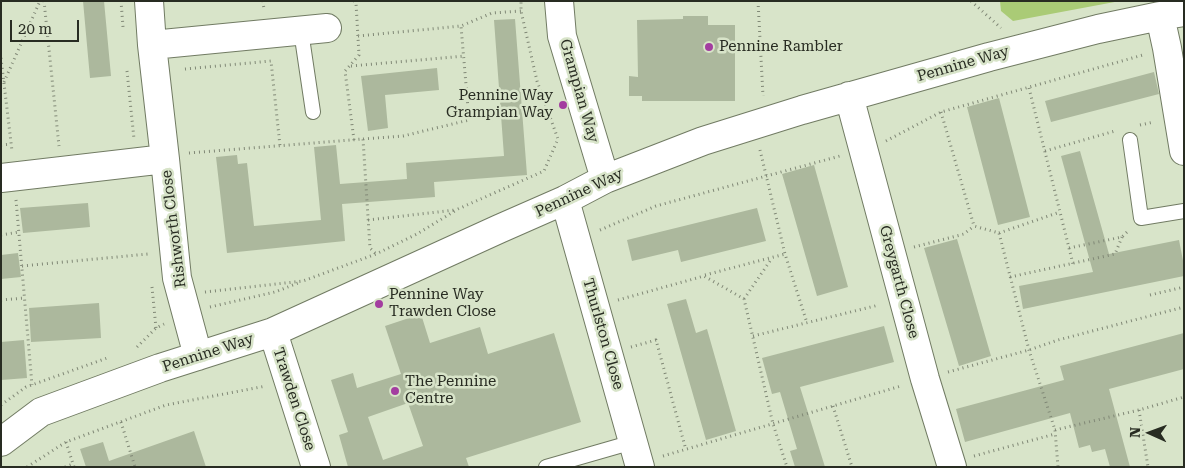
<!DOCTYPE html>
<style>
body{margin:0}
#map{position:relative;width:1185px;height:468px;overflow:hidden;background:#d8e4c9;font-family:"Roboto Serif",serif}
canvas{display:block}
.frame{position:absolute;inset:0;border:2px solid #282c22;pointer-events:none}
.north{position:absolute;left:1125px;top:408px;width:50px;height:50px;-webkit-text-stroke:4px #d8e4c9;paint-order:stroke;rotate:272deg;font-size:14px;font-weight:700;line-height:20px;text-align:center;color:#282c22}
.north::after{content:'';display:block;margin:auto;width:18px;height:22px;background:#282c22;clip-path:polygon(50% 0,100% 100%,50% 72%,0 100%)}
.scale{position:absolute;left:10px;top:20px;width:69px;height:22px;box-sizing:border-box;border:2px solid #282c22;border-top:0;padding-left:6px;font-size:15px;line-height:18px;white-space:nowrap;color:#282c22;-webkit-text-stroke:4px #d8e4c9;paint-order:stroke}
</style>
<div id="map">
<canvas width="1185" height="468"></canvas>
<div class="frame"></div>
<div class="north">N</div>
<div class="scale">20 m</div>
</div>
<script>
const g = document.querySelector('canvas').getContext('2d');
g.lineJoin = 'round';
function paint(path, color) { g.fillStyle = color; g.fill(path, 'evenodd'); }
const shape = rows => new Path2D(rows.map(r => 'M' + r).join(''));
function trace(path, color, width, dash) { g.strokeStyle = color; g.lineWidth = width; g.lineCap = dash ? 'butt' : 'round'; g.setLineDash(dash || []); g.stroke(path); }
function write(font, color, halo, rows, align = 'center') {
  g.font = font + ' "Roboto Serif",serif'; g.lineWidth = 5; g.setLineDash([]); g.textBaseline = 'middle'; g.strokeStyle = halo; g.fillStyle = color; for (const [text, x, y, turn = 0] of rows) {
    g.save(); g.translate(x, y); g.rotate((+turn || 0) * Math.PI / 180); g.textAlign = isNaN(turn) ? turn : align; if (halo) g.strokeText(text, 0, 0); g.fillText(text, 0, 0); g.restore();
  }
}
paint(shape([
 [1000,1,1120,1,1013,21,1001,11]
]), '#aacb76');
paint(shape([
 [83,1,104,1,111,76,90,78],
 [683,16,708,16,708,25,735,25,735,101,642,101,642,96,629,96,629,76,638,77,637,20,683,19],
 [515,19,527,175,434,182,435,197,342,204,345,241,227,253,216,157,237,155,238,164,247,163,254,226,321,220,314,147,336,145,340,184,407,179,406,163,504,156,494,20],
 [437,68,439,90,385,95,388,128,368,131,361,76],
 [1154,72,1159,94,1051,122,1045,101],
 [999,98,1030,217,998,225,967,107],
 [1080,151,1109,254,1179,240,1184,266,1184,276,1023,309,1019,286,1093,272,1061,156],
 [814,165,848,287,817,296,782,174],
 [88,203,90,227,23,233,20,208],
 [757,208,766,241,681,262,678,250,632,261,627,240],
 [957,239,991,356,959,366,924,248],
 [18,253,21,277,1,279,1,255],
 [686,299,696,333,707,329,736,431,706,440,667,304],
 [99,303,101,338,31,342,29,308],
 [421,314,430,343,480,327,488,354,554,333,581,422,466,458,469,467,348,467,339,435,348,432,331,380,353,373,357,388,401,374,385,326],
 [408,403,423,446,383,460,368,417],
 [884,326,894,362,800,387,825,467,795,467,790,451,797,449,780,392,772,394,762,358],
 [1184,333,1184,369,1109,389,1130,467,1110,467,1105,449,1092,452,1090,445,1079,448,1070,413,965,442,956,409,1064,380,1060,366],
 [24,340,27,378,1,380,1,342],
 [194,431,206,467,86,467,80,449,103,442,109,461]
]), '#acb89d');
const service = shape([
 [301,31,313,112],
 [1130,140,1141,218,1184,211],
 [546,467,633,442]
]);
const minor = shape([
 [149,1,152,45,165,159,177,278,198,356],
 [559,1,562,36,605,179],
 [1160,16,1167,48,1184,151],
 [152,45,327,28],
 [849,96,925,379,952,467],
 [1,178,165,159],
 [565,200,640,467],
 [273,332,316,467],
 [1,442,41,412,160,368,273,332,499,229,565,200,605,179,703,141,802,110,989,57,1098,29,1160,16,1184,12]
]);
trace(service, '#717b63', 16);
trace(minor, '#717b63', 30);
trace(shape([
 [44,1,59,146],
 [121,1,123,27],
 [263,1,264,10],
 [758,1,763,96],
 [971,1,1001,28],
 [358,36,461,26,492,13,521,11],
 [1,58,12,151],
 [351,66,465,56],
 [185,69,271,61,280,146],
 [127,71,134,139],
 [4,82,40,1],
 [1029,88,1073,264],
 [941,112,974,226,999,233,1029,350,1055,430,1058,467],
 [1140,125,1154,122],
 [363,139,403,136,469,120,461,26],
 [354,140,345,71,359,55,356,3,354,1],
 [886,141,941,112,1143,55],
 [1,145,11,144],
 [760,150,785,254,807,323],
 [1045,151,1115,131],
 [189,153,363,139,370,248,377,255],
 [16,200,32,385],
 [368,220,455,210],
 [600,230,656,206,840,156],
 [999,233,1060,212],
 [1,235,19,232],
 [914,247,964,234,974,226],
 [1069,248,1122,237,1129,230],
 [22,266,148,254],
 [705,275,785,254],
 [1010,277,1115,254,1122,237],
 [152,287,156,328],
 [205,292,303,281,376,254,417,234,458,209,544,171,558,139,537,81,521,11,521,1],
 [1150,295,1184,287],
 [744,299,772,258],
 [1,300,25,298],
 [618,300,704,276,744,299,773,424,787,467],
 [210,307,275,292,298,283],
 [753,336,879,305],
 [137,347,156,328,164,324],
 [631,347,656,340,686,450],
 [948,372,1029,350,1058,340,1184,307],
 [1,405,26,387,110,357],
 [833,406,852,467],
 [1139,410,1148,467],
 [121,422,135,467],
 [1055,430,1139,410,1184,397],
 [66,442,74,467],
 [663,456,901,386],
 [974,456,1055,434],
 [27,467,66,442,166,405,266,386],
 [65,467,73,464]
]), '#808876', 3, [1, 4]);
trace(service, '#fff', 14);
trace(minor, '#fff', 28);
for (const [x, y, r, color] of [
 [709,47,5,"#a33da0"],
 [563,105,5,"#a33da0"],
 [379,304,5,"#a33da0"],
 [395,391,5,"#a33da0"]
]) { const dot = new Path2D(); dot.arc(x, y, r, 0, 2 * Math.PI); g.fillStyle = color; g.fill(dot); trace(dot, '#d8e4c9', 2); }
write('15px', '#282c22', '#d8e4c9', [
 ["Pennine Rambler",719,47],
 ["Pennine Way",553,96,"right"],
 ["Grampian Way",553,113,"right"],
 ["Pennine Way",389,295],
 ["Trawden Close",389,312],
 ["The Pennine",405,382],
 ["Centre",405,399]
], 'left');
write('15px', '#282c22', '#d8e4c9', [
 ["Pennine Way",963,64,-16],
 ["Grampian Way",579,91,74],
 ["Pennine Way",579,193,-25],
 ["Rishworth Close",174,229,-97],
 ["Greygarth Close",899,282,75],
 ["Thurlston Close",603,334,74],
 ["Pennine Way",208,353,-18],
 ["Trawden Close",294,399,72]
]);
</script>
